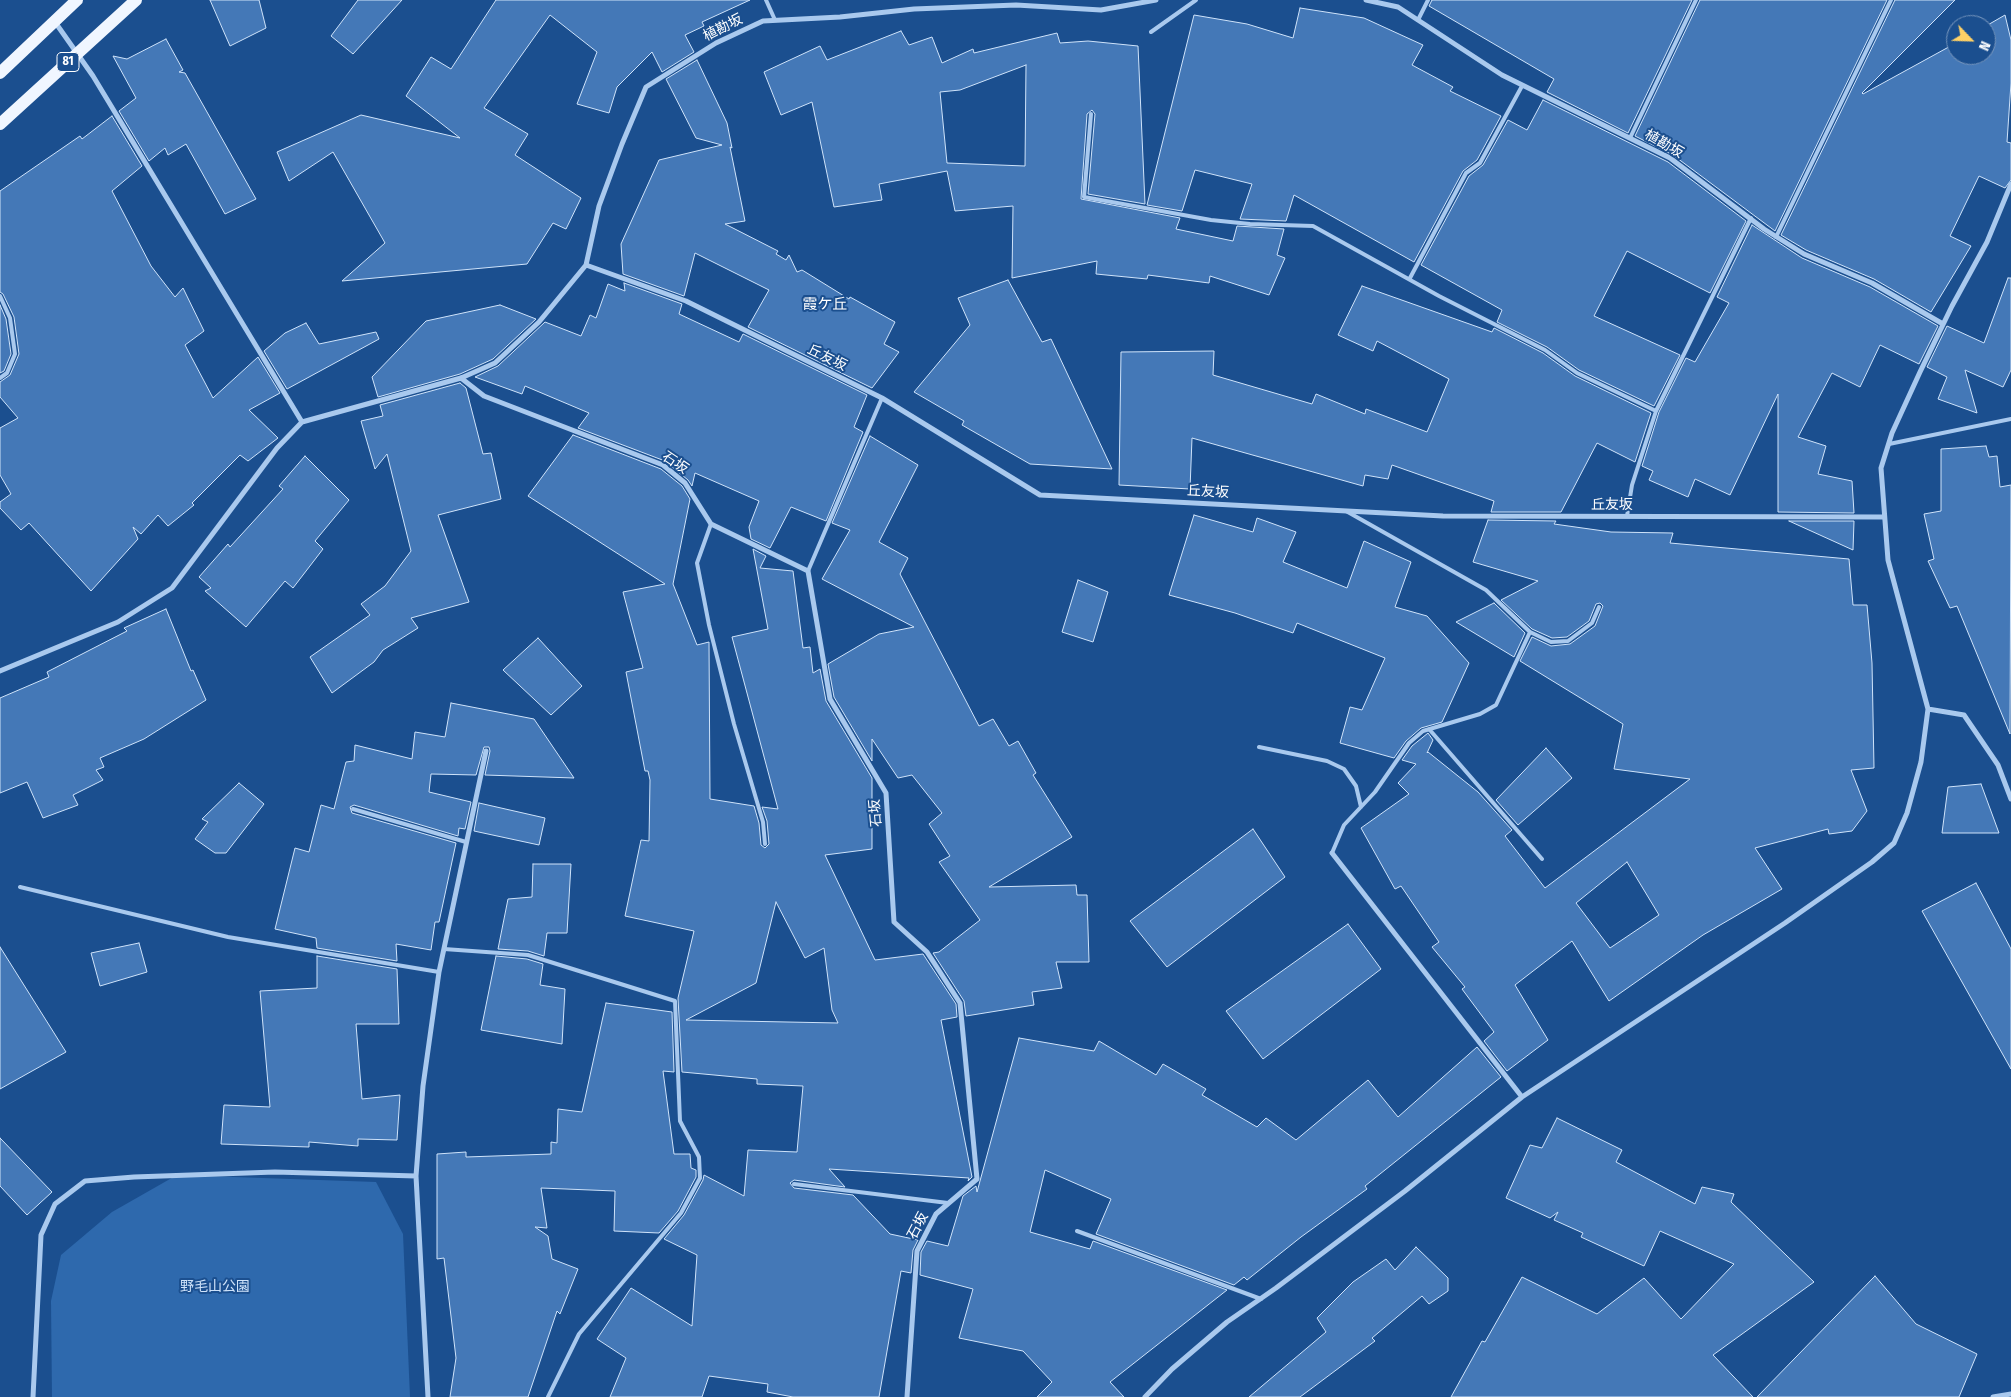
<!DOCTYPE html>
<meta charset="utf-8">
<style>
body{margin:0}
#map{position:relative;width:2011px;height:1397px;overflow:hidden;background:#1b4f8f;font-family:"Fira Sans Condensed",sans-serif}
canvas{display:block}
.north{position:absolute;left:1946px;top:15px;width:50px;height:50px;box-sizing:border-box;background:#1b4f8f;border:1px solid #7695bc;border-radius:50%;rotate:114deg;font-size:14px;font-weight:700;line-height:20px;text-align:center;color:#fff}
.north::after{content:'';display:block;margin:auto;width:18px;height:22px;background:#ffd166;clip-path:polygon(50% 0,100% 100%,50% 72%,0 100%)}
</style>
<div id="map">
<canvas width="2011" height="1397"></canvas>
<div class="north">N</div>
</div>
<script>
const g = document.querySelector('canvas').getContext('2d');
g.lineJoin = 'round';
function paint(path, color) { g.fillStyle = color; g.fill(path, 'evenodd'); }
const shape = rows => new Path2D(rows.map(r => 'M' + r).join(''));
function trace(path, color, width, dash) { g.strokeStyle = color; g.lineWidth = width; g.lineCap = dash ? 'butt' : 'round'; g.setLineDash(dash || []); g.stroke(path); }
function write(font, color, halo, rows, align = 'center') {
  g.font = font + ' "Fira Sans Condensed","Noto Sans JP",sans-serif'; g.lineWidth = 4; g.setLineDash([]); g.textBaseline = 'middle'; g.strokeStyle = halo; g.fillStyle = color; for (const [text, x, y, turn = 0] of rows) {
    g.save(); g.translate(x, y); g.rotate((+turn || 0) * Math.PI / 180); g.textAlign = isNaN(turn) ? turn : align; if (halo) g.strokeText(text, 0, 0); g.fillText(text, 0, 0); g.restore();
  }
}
paint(shape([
 [177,1175,376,1182,403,1234,410,1397,52,1397,51,1301,61,1255,112,1212]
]), '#2e69ad');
const building = shape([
 [210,0,259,0,266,28,230,46,210,0],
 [358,0,402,0,353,54,331,36,358,0],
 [496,0,750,0,702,22,704,26,685,35,694,52,662,72,652,52,617,87,609,113,577,104,597,52,550,15,484,108,528,134,515,155,581,198,566,229,553,223,527,264,342,281,385,243,333,152,289,181,277,152,361,115,460,138,406,96,431,57,451,69,496,0],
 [1432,0,1692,0,1628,133,1547,92,1554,79,1429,6,1432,0],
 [1700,0,1887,0,1775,231,1673,155,1635,136,1700,0],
 [1895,0,1955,0,1862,93,1863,94,1956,43,1956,55,1986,55,1986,26,2005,15,2011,40,2011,83,2007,142,2011,143,2011,180,2005,188,1979,176,1950,236,1971,246,1931,312,1874,279,1806,250,1781,235,1895,0],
 [1300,8,1364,18,1423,45,1412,65,1453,87,1450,91,1501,116,1477,160,1463,171,1414,262,1294,195,1286,221,1240,219,1252,184,1195,170,1182,211,1147,205,1194,15,1247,24,1293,38,1300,8],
 [901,31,909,45,932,37,942,63,973,49,974,53,1057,33,1060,43,1088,41,1138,46,1145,204,1088,194,1095,114,1092,110,1087,114,1081,199,1180,218,1176,229,1233,241,1237,226,1284,229,1277,255,1285,258,1269,295,1210,276,1209,283,1148,275,1147,279,1096,274,1097,261,1012,278,1013,206,955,211,947,171,879,184,882,200,834,207,812,102,781,115,764,72,820,46,827,60,901,31],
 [1026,65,1025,166,947,163,940,92,960,90,1026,65],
 [166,39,183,70,179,72,185,73,256,199,225,214,186,144,168,155,165,148,149,161,119,111,136,98,113,56,127,59,166,39],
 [697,60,727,123,732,148,730,147,745,221,725,224,778,251,776,254,786,260,789,255,797,272,802,270,849,299,850,297,895,322,884,344,899,352,872,388,748,327,769,290,695,253,684,296,623,274,621,244,659,160,722,145,696,138,666,79,697,60],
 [1543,100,1668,162,1746,221,1710,293,1627,251,1594,316,1680,355,1654,406,1579,370,1547,347,1497,322,1502,310,1421,265,1469,176,1483,165,1508,120,1527,130,1543,100],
 [112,116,142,166,112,191,151,266,175,297,183,288,204,331,185,345,213,398,258,357,280,393,249,410,278,438,248,461,240,455,192,503,194,505,168,526,158,515,141,534,133,527,138,539,91,591,29,523,21,530,0,508,0,502,11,494,0,475,0,428,18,418,0,397,0,382,10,375,19,354,14,317,3,294,0,292,0,191,80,136,82,139,112,116],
 [1752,225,1802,258,1870,287,1938,326,1919,364,1880,345,1860,387,1832,373,1798,437,1826,446,1818,474,1852,481,1854,513,1778,512,1778,394,1730,495,1695,479,1688,497,1649,480,1653,471,1642,466,1659,412,1686,358,1695,362,1729,303,1717,297,1752,225],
 [2008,278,2011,278,2011,370,2003,387,1965,370,1977,413,1938,399,1947,377,1927,367,1947,326,1984,343,2008,278],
 [1008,280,1042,342,1051,339,1112,469,1030,464,962,425,964,421,914,392,970,325,958,298,1008,280],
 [624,283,682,304,679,314,739,342,743,334,867,395,854,427,863,432,826,521,791,507,770,548,751,539,749,527,759,501,695,473,692,486,688,480,665,461,578,428,589,413,525,386,522,394,475,377,498,366,545,322,581,336,590,315,596,318,608,284,625,291,624,283],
 [1362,286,1492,332,1494,328,1543,353,1575,376,1651,413,1635,462,1597,443,1561,512,1491,512,1494,501,1392,465,1388,479,1365,475,1363,486,1192,438,1190,489,1119,485,1121,352,1214,351,1213,375,1312,404,1316,394,1365,414,1366,409,1427,432,1449,379,1377,341,1373,351,1338,335,1362,286],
 [0,305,6,319,11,354,4,371,0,373,0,305],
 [500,305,536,319,493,359,460,374,378,397,372,377,426,321,500,305],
 [306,323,319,344,376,332,379,339,287,389,264,351,285,333,306,323],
 [460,383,466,388,483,454,491,453,501,499,438,515,469,602,411,618,418,628,383,650,374,662,332,693,310,657,370,615,361,604,385,586,411,551,387,454,375,469,361,421,383,416,380,405,460,383],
 [573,435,661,469,682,486,690,499,673,584,697,645,709,642,710,799,754,806,759,823,761,845,765,848,769,844,767,821,762,807,778,809,732,637,768,629,753,549,766,556,760,568,793,571,803,648,810,647,813,673,820,669,826,701,872,778,872,849,825,855,875,960,923,954,956,1004,957,1017,941,1020,972,1177,968,1181,969,1178,829,1169,845,1187,794,1180,790,1183,794,1188,853,1195,890,1234,918,1240,913,1250,911,1273,901,1271,879,1397,793,1397,767,1392,768,1384,709,1376,702,1397,610,1397,626,1358,597,1339,631,1288,692,1326,697,1255,664,1239,684,1215,703,1180,704,1175,744,1196,748,1150,797,1152,803,1086,757,1084,757,1079,682,1072,678,998,694,931,625,916,641,840,649,841,650,780,648,771,645,771,626,672,643,668,623,592,665,584,528,496,573,435],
 [776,902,805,958,824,948,832,1010,838,1023,686,1020,756,983,776,902],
 [870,436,918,465,879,542,908,558,900,574,979,726,993,719,1009,746,1018,741,1036,773,1033,775,1072,837,989,887,1076,885,1077,895,1087,895,1089,962,1056,962,1062,988,1032,992,1034,1005,966,1016,964,1001,933,953,939,952,980,920,939,862,950,856,929,824,942,813,912,775,898,778,872,739,872,761,834,697,828,664,879,634,914,627,822,579,850,530,832,523,870,436],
 [1986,446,1989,457,1997,456,2000,487,2011,485,2010,734,1957,606,1950,608,1928,561,1934,559,1924,514,1941,511,1941,449,1986,446],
 [305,456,349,500,315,541,323,549,293,588,285,581,246,627,205,591,211,588,199,577,228,544,230,547,283,489,279,486,305,456],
 [1194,515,1253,532,1257,518,1296,532,1283,562,1347,588,1364,541,1411,562,1395,607,1427,616,1469,663,1442,722,1421,728,1406,741,1394,758,1340,743,1350,707,1362,710,1385,658,1297,623,1293,633,1235,613,1169,595,1194,515],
 [1488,520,1556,521,1554,524,1611,532,1673,533,1670,543,1849,559,1853,605,1867,605,1872,663,1874,768,1851,770,1867,811,1852,831,1829,834,1828,829,1755,848,1782,889,1703,935,1609,1001,1572,941,1515,985,1548,1040,1507,1071,1484,1041,1494,1032,1462,989,1465,987,1432,947,1439,942,1401,886,1395,889,1361,828,1409,794,1398,783,1416,764,1402,760,1412,746,1428,733,1433,740,1427,753,1428,752,1478,792,1512,830,1505,836,1545,888,1690,779,1614,769,1623,724,1520,661,1532,637,1551,646,1570,644,1595,626,1603,606,1600,603,1596,604,1589,621,1567,637,1552,638,1532,629,1501,600,1538,581,1473,562,1488,520],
 [1627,862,1659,915,1610,948,1576,903,1627,862],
 [1789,521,1854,521,1853,550,1789,521],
 [1078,580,1108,592,1093,642,1062,632,1078,580],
 [1494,603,1525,633,1514,657,1456,622,1494,603],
 [166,609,191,671,193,670,206,700,144,739,100,758,104,767,96,770,103,780,73,795,78,805,43,818,27,782,0,793,0,698,49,677,47,672,127,631,124,628,166,609],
 [538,638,582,686,551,715,503,670,538,638],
 [451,703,534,719,574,778,485,775,490,751,489,747,484,747,476,775,431,774,429,792,471,802,465,829,459,828,458,836,354,805,350,807,352,813,456,843,439,922,435,922,431,950,396,944,397,961,317,948,316,938,275,929,295,848,309,852,321,805,334,809,346,762,354,761,355,745,412,759,415,732,445,737,451,703],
 [1546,748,1572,778,1518,825,1496,800,1546,748],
 [239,783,264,804,226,853,215,853,195,839,208,822,202,819,239,783],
 [1981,784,1999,833,1942,833,1948,787,1981,784],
 [479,803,545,818,539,845,474,831,479,803],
 [1253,829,1285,877,1167,967,1130,921,1253,829],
 [533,864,571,864,567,933,547,933,544,956,528,951,498,949,508,899,532,897,533,864],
 [1976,883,2011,949,2011,1069,1922,911,1976,883],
 [1348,924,1381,969,1263,1059,1226,1011,1348,924],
 [139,943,147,972,100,986,91,953,139,943],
 [0,947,66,1052,0,1089,0,947],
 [317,956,397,969,399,1024,356,1024,362,1099,400,1095,397,1140,358,1139,358,1146,309,1142,309,1147,221,1144,224,1105,270,1107,260,991,317,988,317,956],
 [496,956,527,959,543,964,540,985,565,989,562,1044,481,1030,496,956],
 [606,1003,672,1012,674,1072,663,1071,674,1154,690,1154,691,1168,696,1170,696,1177,678,1211,659,1233,614,1231,615,1191,541,1188,547,1228,535,1227,548,1236,552,1259,578,1269,560,1314,557,1311,528,1397,450,1397,456,1358,444,1258,437,1259,437,1154,466,1152,466,1157,551,1154,551,1142,557,1143,558,1109,582,1112,606,1003],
 [1019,1038,1094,1051,1099,1041,1156,1075,1163,1064,1206,1089,1202,1095,1257,1127,1266,1118,1296,1140,1368,1080,1398,1117,1477,1047,1501,1077,1365,1186,1367,1189,1301,1237,1247,1280,1244,1277,1234,1285,1096,1234,1111,1199,1045,1170,1030,1232,1090,1249,1093,1241,1227,1290,1110,1382,1124,1397,1037,1397,1052,1382,1023,1351,959,1338,973,1289,920,1275,921,1252,927,1241,948,1246,963,1196,976,1186,977,1192,1019,1038],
 [1557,1118,1622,1150,1616,1162,1695,1204,1702,1187,1734,1194,1731,1202,1814,1282,1713,1355,1753,1397,1451,1397,1482,1341,1485,1342,1522,1277,1597,1314,1644,1278,1681,1319,1734,1264,1660,1231,1644,1266,1581,1237,1583,1233,1554,1220,1558,1212,1550,1218,1506,1198,1530,1145,1542,1148,1557,1118],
 [0,1138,52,1192,27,1215,0,1186,0,1138],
 [1416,1247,1448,1278,1448,1291,1429,1304,1422,1296,1372,1338,1375,1341,1300,1397,1249,1397,1326,1332,1317,1318,1353,1282,1386,1259,1395,1270,1416,1247],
 [1875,1276,1916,1324,1977,1354,1959,1397,1757,1397,1875,1276]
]);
paint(building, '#4478b7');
trace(building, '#cfe3fa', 1);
trace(shape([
 [766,0,775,20],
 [1418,20,1428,0],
 [1151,32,1196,0],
 [1091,114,1084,197,1211,220,1250,224,1313,226,1439,296,1545,350,1577,373,1656,411],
 [1630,138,1696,0],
 [1776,237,1891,0],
 [1410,278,1466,173,1480,163,1522,86],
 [0,296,10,318,15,354,7,373,0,378],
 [1889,444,2011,419],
 [1627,516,1632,485,1656,411,1751,218],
 [711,524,697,563,709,625,734,724,763,822,765,844],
 [808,571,882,398],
 [1530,632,1551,642,1568,641,1592,623,1599,607],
 [1429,729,1542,859],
 [1259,747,1327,761,1344,769,1356,786,1361,807],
 [353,809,466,842],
 [1332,853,1344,825,1375,792,1409,743,1423,731,1480,714,1496,705,1530,632,1486,590,1346,511],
 [20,887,228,937,439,972],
 [444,949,528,955,675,1001,680,1121,699,1157,700,1178,681,1213,579,1334,548,1397],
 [794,1184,948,1203],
 [1077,1231,1261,1299]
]), '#a9c9ee', 4);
trace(shape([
 [1366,0,1398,7,1502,75,1670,158,1764,229,1804,254,1872,283,1943,324],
 [55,22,93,76,302,422],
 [586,265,686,301,882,398,1040,495,1443,516,1884,517],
 [461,378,484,396,663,465,685,483,711,524,808,571,830,699,886,793,894,922,927,952,960,1003,977,1179,936,1214,917,1251,907,1397],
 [0,671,118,622,172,588,277,448,302,422,461,378,495,363,539,322,586,265,599,206,622,144,646,87,716,43,763,21,840,17,914,9,1016,5,1101,10,1156,0],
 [1928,709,1964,715,1998,765,2011,799],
 [1332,853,1522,1097],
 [33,1397,41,1235,55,1204,85,1181,134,1177,275,1172,416,1176],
 [428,1397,416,1176,423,1086,439,972,486,751],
 [1145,1397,1172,1369,1227,1322,1276,1288,1405,1191,1522,1097,1785,923,1872,862,1894,843,1907,813,1921,762,1928,709,1888,560,1881,468,1892,433,1920,372,1952,306,1987,242,2011,184],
 [1993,1397,2011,1394]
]), '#a9c9ee', 5);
trace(shape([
 [0,73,77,0],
 [0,124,136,0]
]), '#f0f6ff', 12);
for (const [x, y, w] of [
 [68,62,22]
]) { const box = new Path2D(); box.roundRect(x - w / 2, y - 9.5, w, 19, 4); g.fillStyle = '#1b4f8f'; g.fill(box); trace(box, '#fff', 1); }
write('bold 12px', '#fff', null, [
 ["81",68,62]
]);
write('14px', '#fff', '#1b4f8f', [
 ["植勘坂",723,28,-27],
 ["植勘坂",1664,144,30],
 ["丘友坂",827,358,26],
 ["石坂",675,463,34],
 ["丘友坂",1208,492,3],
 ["丘友坂",1612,505],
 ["石坂",876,813,-95],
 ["石坂",918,1226,-62]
]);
write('14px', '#cfe3fa', '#1b4f8f', [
 ["野毛山公園",215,1287]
]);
write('15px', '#fff', '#1b4f8f', [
 ["霞ケ丘",825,305]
]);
</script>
